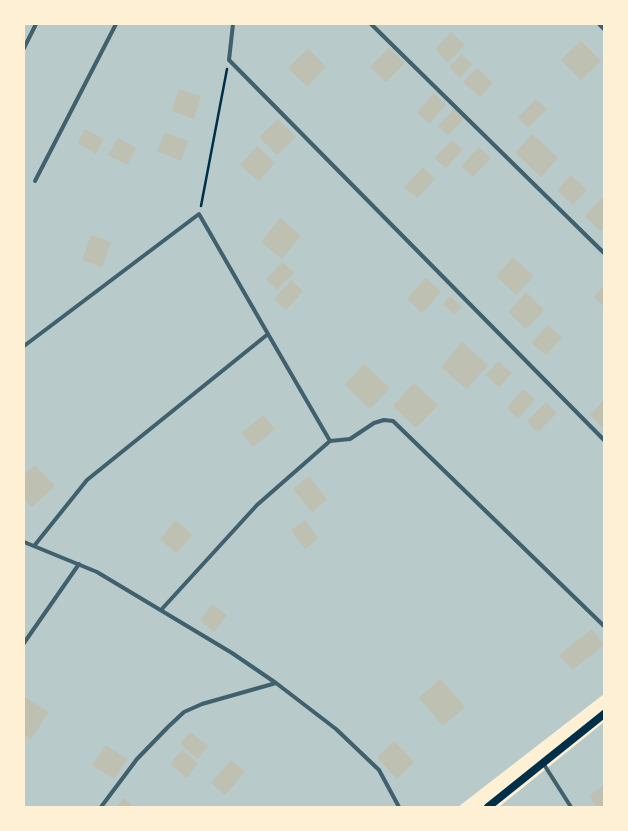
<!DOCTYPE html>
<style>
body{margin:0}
#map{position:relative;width:628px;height:831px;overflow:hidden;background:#fdf0d5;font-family:"Fira Sans",sans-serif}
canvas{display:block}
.frame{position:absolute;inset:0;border:25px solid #fdf0d5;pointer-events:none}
</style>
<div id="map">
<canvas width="628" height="831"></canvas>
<div class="frame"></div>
</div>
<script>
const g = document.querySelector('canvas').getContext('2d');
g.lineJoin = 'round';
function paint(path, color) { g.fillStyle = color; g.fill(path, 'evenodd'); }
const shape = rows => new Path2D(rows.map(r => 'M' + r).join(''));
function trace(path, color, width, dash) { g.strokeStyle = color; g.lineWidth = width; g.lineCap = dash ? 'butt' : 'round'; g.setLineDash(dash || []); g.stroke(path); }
paint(shape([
 [24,24,604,24,604,694,458,807,24,807],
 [604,722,604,807,499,807]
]), '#b9caca');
paint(shape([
 [451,32,465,45,448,62,435,49],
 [581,41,601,61,581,80,561,60],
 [308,48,326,67,307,87,288,68],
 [389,48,405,63,386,82,370,67],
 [461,54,472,64,460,78,449,67],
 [477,68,493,83,480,97,463,82],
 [179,89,201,96,194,119,172,111],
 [434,93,446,104,429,124,417,112],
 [536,99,547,109,528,128,518,117],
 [455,108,465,117,448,135,438,126],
 [278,119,296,137,277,155,259,137],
 [85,129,104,139,96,154,77,143],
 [165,132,188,141,181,161,157,151],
 [532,134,558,158,541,177,515,153],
 [118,138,136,148,127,165,108,155],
 [452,140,463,150,446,168,435,158],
 [257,146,275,163,258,181,240,165],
 [479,147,491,158,473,177,461,166],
 [423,167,435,179,417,198,404,187],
 [571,175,587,190,573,205,557,190],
 [604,196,604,228,600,231,585,216],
 [280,218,301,236,282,259,261,242],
 [91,235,111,242,102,267,82,260],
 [513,257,534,276,516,295,496,276],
 [282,262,294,272,277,290,266,280],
 [426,278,441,292,422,313,407,299],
 [291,280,303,291,286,310,274,299],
 [604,286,604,307,594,296],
 [526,292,544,310,526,329,508,312],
 [450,296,462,307,455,315,443,304],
 [548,325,562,337,546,355,532,343],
 [462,342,488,365,466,389,441,367],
 [498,361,512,373,499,387,486,375],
 [364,364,390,388,370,409,345,385],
 [414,383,438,405,416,428,393,406],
 [523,389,535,400,518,419,507,408],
 [604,400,604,429,590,415],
 [546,402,557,413,538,432,527,421],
 [263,415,275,429,253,447,241,433],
 [35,465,55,486,32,507,24,499,24,475],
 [309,476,327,500,312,512,293,489],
 [176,520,192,535,176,553,160,539],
 [305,520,318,538,305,549,291,530],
 [212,604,227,615,214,632,200,620],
 [592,629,604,644,604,645,572,670,559,655],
 [440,679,465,707,443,726,419,698],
 [24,696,49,712,31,739,24,734],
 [190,732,208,746,198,759,180,744],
 [394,741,414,762,397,779,377,757],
 [106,745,127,759,114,779,92,765],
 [182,750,198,763,187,778,170,764],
 [231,760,245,772,225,795,211,783],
 [604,785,604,807,597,807,589,796],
 [124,798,134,807,116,807]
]), '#bec0b2');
trace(shape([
 [201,206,227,69]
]), '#003049', 2.5);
trace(shape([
 [233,24,229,60,604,440],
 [371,24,604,253],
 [599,24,604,29],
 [24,48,36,24],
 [35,181,116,24],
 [24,346,199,214,268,334,330,441],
 [24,542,97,572,232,653,276,683,336,729,379,770,399,807],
 [34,546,87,480,268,334],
 [161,610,257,505,330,441,350,439,374,423,384,420,393,421,604,626],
 [24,643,79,564],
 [543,763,571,807],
 [101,807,137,759,168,727,184,712,202,704,276,683]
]), '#3f606c', 4);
trace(shape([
 [488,807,604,714]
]), '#003049', 8);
</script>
